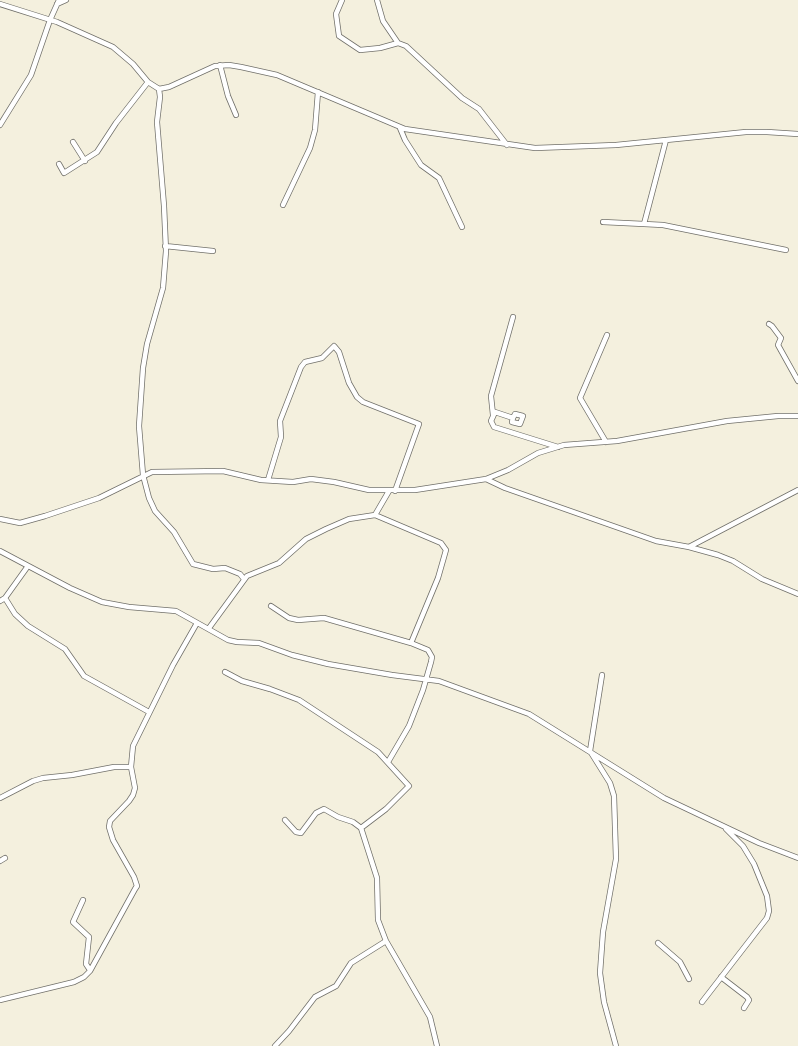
<!DOCTYPE html>
<style>
body{margin:0}
canvas{display:block;background:#f4f0de}
</style>
<canvas width="798" height="1046"></canvas>
<script>
const g = document.querySelector('canvas').getContext('2d');
g.lineJoin = 'round';
const shape = rows => new Path2D(rows.map(r => 'M' + r).join(''));
function trace(path, color, width, dash) { g.strokeStyle = color; g.lineWidth = width; g.lineCap = dash ? 'butt' : 'round'; g.setLineDash(dash || []); g.stroke(path); }
const street = shape([
 [342,0,336,14,339,36,360,50,380,48,398,43,406,46,462,98,479,109,507,145],
 [377,0,383,21,398,43],
 [0,4,57,22,113,47,133,64,148,82,159,89,160,97,157,122,164,206,166,251,163,288,147,344,143,368,139,426,143,475,149,498,155,511,174,532,193,564,213,569,225,568,240,574,244,579],
 [57,4,66,0],
 [220,65,228,96,236,115],
 [159,89,169,87,215,66,229,65,241,67,277,75,405,129,535,148,616,145,746,132,767,132,798,134],
 [0,125,31,75,50,20,59,0],
 [400,128,405,140,421,165,439,178,462,227],
 [73,142,85,161],
 [59,164,64,173,97,152,116,123,148,82],
 [283,205,310,148,315,130,318,92],
 [603,222,644,224,666,140],
 [644,224,663,225,786,250],
 [165,246,213,251],
 [769,324,772,326,781,338,778,345,798,381],
 [493,415,491,396,513,317],
 [513,418,512,422,520,424,523,416,515,414,513,418,495,412,491,421,494,427,558,447],
 [606,442,580,398,607,335],
 [486,479,505,488,656,541,689,547],
 [268,480,281,437,280,421,301,367,305,362,322,358,334,346,339,352,349,383,357,397,363,402,419,424,395,491],
 [798,490,689,547,718,555,733,561,762,579,798,594],
 [0,519,20,523,45,516,99,498,152,472,223,471,261,480,293,482,311,479,334,482,369,490,415,490,486,479,508,470,538,453,564,445,617,441,727,421,778,416,798,416],
 [0,551,70,588,102,602,129,607,176,611,228,640,237,642,259,643,292,655,328,664,392,675,439,681,529,714,664,798,759,843,798,858],
 [5,598,15,614,28,626,65,649,84,676,149,712],
 [0,601,5,598,28,566],
 [271,606,289,618,298,620,324,618,411,643],
 [209,628,247,576,279,563,306,539,326,529,349,519,375,515],
 [225,672,242,681,270,689,299,700,378,752,409,786,386,809,361,828,377,878,378,920,386,941,351,963,336,986,315,997,289,1031,275,1046],
 [602,675,590,751,610,783,614,796,616,859,603,932,600,973,604,1002,616,1046],
 [388,762,409,726,423,690,431,662,432,657,428,650,411,643,438,578,446,550,441,543,375,515,389,491],
 [0,798,33,781,43,778,72,775,114,767,131,767],
 [285,820,296,832,301,833,316,813,324,809,338,817,353,822,361,828],
 [0,861,5,858],
 [83,900,73,922,89,937,86,964,90,970],
 [386,941,430,1017,437,1046],
 [658,943,680,962,689,979],
 [721,977,747,997,749,1000,744,1008],
 [0,1000,74,982,84,977,90,971,135,889,137,886,134,877,113,840,109,827,110,821,129,801,133,795,135,788,131,767,133,746,173,665,197,623],
 [702,1002,767,918,769,911,767,896,754,864,743,846,726,829]
]);
trace(street, '#71706a', 6);
trace(street, '#fff', 4.5);
</script>
